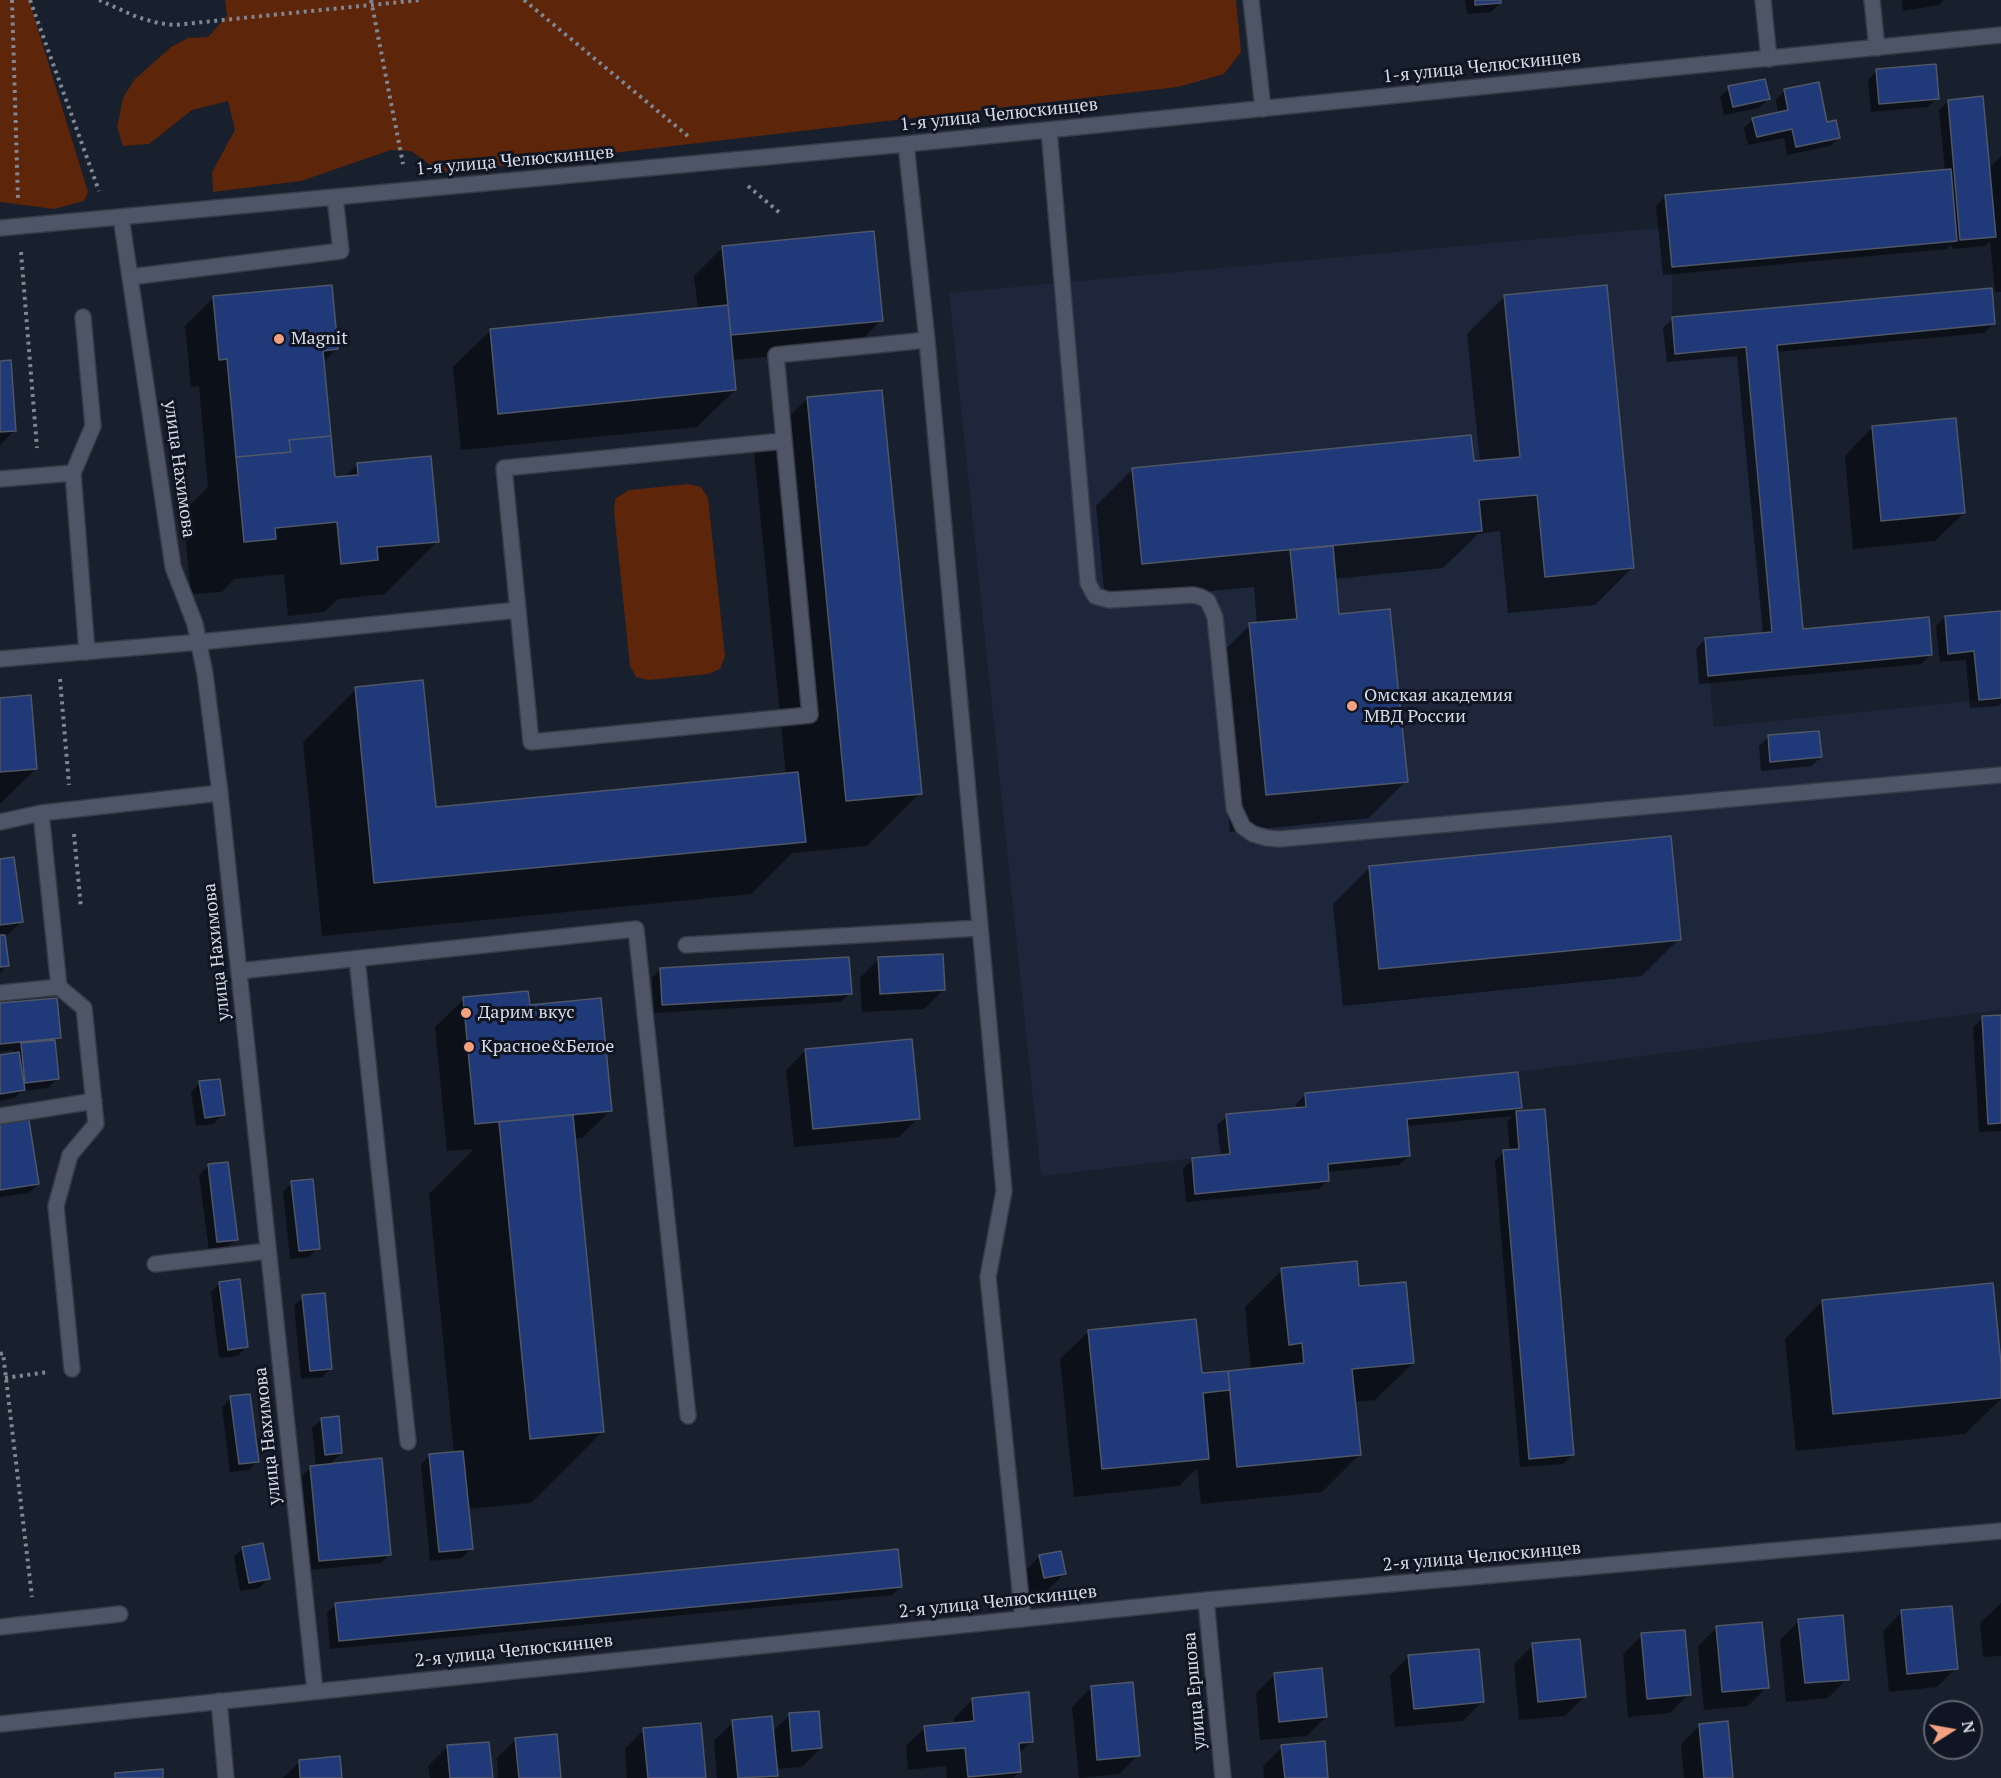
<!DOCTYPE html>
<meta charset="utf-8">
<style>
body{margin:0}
#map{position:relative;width:2001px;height:1778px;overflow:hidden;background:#181f2d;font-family:"PT Serif",serif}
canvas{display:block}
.north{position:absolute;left:1923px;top:1700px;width:60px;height:60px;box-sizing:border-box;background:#0f1523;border:2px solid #5f6571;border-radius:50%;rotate:79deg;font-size:16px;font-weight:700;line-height:24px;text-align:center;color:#d7dce6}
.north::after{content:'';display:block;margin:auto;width:21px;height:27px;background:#f2a07f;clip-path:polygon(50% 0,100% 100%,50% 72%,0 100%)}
</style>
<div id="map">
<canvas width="2001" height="1778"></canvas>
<div class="north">N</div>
</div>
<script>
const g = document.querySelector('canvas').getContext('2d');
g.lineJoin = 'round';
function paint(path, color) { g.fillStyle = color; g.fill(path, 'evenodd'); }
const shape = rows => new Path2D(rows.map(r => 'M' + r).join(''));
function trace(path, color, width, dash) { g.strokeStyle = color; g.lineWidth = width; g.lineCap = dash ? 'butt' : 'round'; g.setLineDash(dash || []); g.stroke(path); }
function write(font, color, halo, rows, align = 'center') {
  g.font = font + ' "PT Serif",serif'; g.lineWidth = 6; g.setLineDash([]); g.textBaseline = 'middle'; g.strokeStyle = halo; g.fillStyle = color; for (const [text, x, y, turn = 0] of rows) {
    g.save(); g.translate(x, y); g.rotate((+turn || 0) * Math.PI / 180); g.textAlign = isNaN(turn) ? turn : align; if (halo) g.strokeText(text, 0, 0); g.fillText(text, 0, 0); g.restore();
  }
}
paint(shape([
 [1668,227,1672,267,1672,317,1675,353,1746,347,1772,632,1705,638,1714,727,2001,698,2001,1010,1518,1072,1305,1093,1306,1107,1226,1114,1230,1154,1041,1176,949,293]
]), '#1d263b');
paint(shape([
 [0,0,29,0,88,192,84,201,54,209,0,202],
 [225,0,1236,0,1241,52,1224,74,1178,87,442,173,411,151,391,150,301,181,213,192,212,172,235,130,228,101,192,110,149,144,123,146,117,127,123,98,134,80,171,47,188,38,208,37,227,16],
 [688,484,701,487,708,498,725,656,720,669,708,674,649,680,636,677,630,666,614,512,615,499,629,490]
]), '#5d2509');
paint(shape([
 [1465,0,1500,0,1500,3,1491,12,1467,14],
 [1902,0,1944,0,1939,5,1903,11],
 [1877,70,1937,98,1928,107,1871,112,1868,80],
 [1729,88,1768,99,1759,108,1724,115,1720,97],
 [1785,90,1826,124,1839,137,1830,146,1787,155,1784,138,1748,145,1744,128,1753,119,1778,114,1776,100],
 [1948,101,1988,169,2001,156,2001,292,1995,292,1990,241,1985,246,1952,249,1951,244,1947,249,1663,275,1656,206,1665,197,1945,171,1939,110],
 [723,247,881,320,853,349,732,360,735,390,697,427,461,450,453,367,491,330,698,310,694,276],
 [1504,297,1632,568,1595,605,1508,613,1500,531,1478,534,1443,568,1334,579,1338,616,1406,781,1369,818,1230,832,1213,662,1250,625,1257,624,1254,587,1105,601,1096,506,1133,469,1480,462,1467,334],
 [213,298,337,349,322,363,334,479,344,478,358,464,438,541,385,594,338,599,324,612,288,616,284,574,234,579,222,592,191,594,183,512,208,487,199,386,191,387,185,326],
 [1673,319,1993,324,1984,333,1776,352,1802,631,1931,655,1921,664,1699,684,1696,649,1705,639,1763,634,1737,356,1667,362,1663,328],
 [0,363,15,430,0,445],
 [807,399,920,793,867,846,792,853,751,894,322,936,303,742,356,689,435,809,786,775,754,452],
 [1873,427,1964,513,1935,541,1853,549,1845,456],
 [1945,617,2001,617,2001,703,1999,706,1970,708,1966,660,1940,662,1936,626],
 [0,700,36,769,0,804],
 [1768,737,1821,757,1811,766,1761,771,1759,746],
 [0,860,22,921,4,938,7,965,0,973],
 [1370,867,1679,939,1642,976,1343,1006,1333,904],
 [879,959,943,990,924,1009,862,1012,860,978],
 [661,969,850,993,841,1002,654,1013,652,978],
 [464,999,528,1007,611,1110,582,1138,574,1139,602,1432,531,1503,467,1509,471,1548,462,1558,430,1561,421,1464,430,1455,454,1453,429,1194,474,1149,447,1151,435,1027],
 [0,1005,59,1037,54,1043,57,1079,48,1088,22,1091,14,1098,0,1101,0,1056,13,1054,13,1050,0,1052],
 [2001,1017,2001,1131,1979,1132,1973,1027,1983,1018],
 [805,1051,918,1118,899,1137,794,1147,786,1070],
 [200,1083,223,1114,214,1124,196,1126,191,1092],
 [1305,1095,1520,1107,1515,1113,1543,1110,1572,1455,1563,1464,1520,1467,1495,1161,1504,1152,1510,1151,1507,1122,1513,1116,1406,1126,1409,1156,1399,1165,1327,1172,1328,1180,1319,1189,1186,1202,1183,1169,1193,1159,1221,1157,1217,1125,1227,1116,1297,1109,1296,1104],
 [0,1120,38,1184,29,1193,0,1197],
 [208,1166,236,1239,227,1248,209,1251,199,1175],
 [292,1183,318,1248,309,1257,290,1259,283,1192],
 [1282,1270,1358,1288,1413,1363,1375,1400,1354,1402,1359,1455,1322,1492,1201,1504,1197,1468,1179,1486,1074,1497,1060,1359,1089,1331,1200,1375,1251,1370,1245,1307],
 [220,1283,247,1346,238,1356,219,1358,211,1292],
 [303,1297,331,1368,322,1377,301,1379,294,1306],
 [1822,1301,2001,1380,2001,1399,1965,1434,1796,1451,1785,1339],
 [231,1398,258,1461,249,1470,230,1472,222,1407],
 [322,1419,341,1453,329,1465,390,1554,381,1563,310,1570,302,1476,311,1467,316,1466,312,1428],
 [243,1548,268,1579,259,1588,240,1591,234,1557],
 [1040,1556,1064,1574,1045,1593,1025,1597,1021,1575],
 [901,1586,892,1595,330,1649,327,1613,336,1604],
 [2001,1603,2001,1656,1983,1657,1980,1623],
 [1902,1612,1956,1668,1937,1687,1889,1692,1883,1631],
 [1799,1621,1847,1679,1828,1698,1786,1702,1780,1640],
 [1717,1627,1767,1687,1748,1706,1704,1710,1698,1646],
 [1642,1635,1689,1694,1670,1713,1628,1717,1623,1654],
 [1533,1645,1584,1697,1565,1716,1519,1720,1514,1664],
 [1409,1656,1482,1702,1463,1721,1395,1727,1390,1675],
 [1275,1674,1326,1717,1307,1736,1260,1740,1256,1693],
 [1091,1688,1138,1755,1119,1774,1079,1778,1072,1707],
 [973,1699,1032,1741,1018,1754,1020,1771,1013,1778,947,1778,946,1766,908,1770,906,1746,925,1728,954,1725,954,1718],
 [790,1715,821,1748,802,1767,775,1769,776,1775,773,1778,717,1778,714,1741,733,1722,772,1732],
 [1700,1725,1731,1778,1684,1778,1681,1744],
 [644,1730,704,1778,627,1778,625,1749],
 [516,1739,560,1778,498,1778,497,1758],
 [447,1747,491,1778,430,1778,428,1766],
 [1282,1747,1327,1778,1264,1778,1263,1766],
 [300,1761,340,1778,283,1778]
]), '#0007');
const building = shape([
 [1475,0,1501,0,1501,3,1475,5,1475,0],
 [1936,64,1939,99,1879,104,1876,69,1936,64],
 [1765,79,1770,99,1733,107,1728,86,1765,79],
 [1819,82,1827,122,1836,120,1840,138,1796,147,1792,129,1757,137,1752,118,1788,110,1784,89,1819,82],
 [1983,96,1996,237,1960,240,1948,100,1983,96],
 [1951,169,1957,241,1672,267,1665,195,1951,169],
 [874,231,883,321,731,335,722,246,874,231],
 [332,285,338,349,323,351,331,436,289,440,291,452,236,457,227,359,219,360,213,296,332,285],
 [1607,285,1634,568,1545,577,1537,495,1479,500,1482,531,1142,564,1132,468,1471,435,1474,461,1520,457,1504,295,1607,285],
 [1992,288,1995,324,1777,345,1803,629,1929,617,1932,655,1708,676,1705,638,1772,632,1746,347,1675,354,1672,317,1992,288],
 [728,305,736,390,498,414,490,329,728,305],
 [11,360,16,431,0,432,0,361,11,360],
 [882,390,922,794,846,801,807,397,882,390],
 [1956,418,1965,513,1881,521,1872,426,1956,418],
 [331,436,335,477,358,475,357,463,431,456,439,542,377,547,378,560,341,564,337,522,275,528,276,539,244,542,236,457,291,452,289,440,331,436],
 [1333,546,1339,614,1390,609,1408,782,1266,795,1249,623,1297,619,1290,550,1333,546],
 [2001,611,2001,698,1979,700,1974,651,1948,654,1945,616,2001,611],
 [423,680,436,807,798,772,806,842,374,883,355,687,423,680],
 [31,695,37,769,0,772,0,698,31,695],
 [1819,731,1822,757,1770,762,1768,735,1819,731],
 [1671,836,1681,940,1379,969,1369,866,1671,836],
 [14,857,23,922,0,925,0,859,14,857],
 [0,935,5,935,9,966,0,967,0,935],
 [943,954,945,990,880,994,878,957,943,954],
 [849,957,852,994,662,1005,660,968,849,957],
 [528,991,530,1005,601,998,612,1111,475,1124,463,997,528,991],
 [57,998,61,1038,0,1044,0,1003,57,998],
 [2001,1015,2001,1123,1988,1124,1982,1016,2001,1015],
 [912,1039,920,1119,813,1129,805,1049,912,1039],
 [55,1040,59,1079,25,1083,21,1043,55,1040],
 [19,1052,25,1090,0,1094,0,1055,19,1052],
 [1518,1072,1522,1108,1407,1119,1410,1156,1328,1164,1329,1181,1195,1194,1192,1158,1230,1154,1226,1114,1306,1107,1305,1093,1518,1072],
 [220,1079,225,1115,205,1118,199,1081,220,1079],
 [1545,1109,1574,1455,1529,1459,1503,1150,1519,1149,1516,1111,1545,1109],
 [28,1114,39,1184,0,1190,0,1119,28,1114],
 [573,1115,604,1432,530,1439,499,1122,573,1115],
 [228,1162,238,1240,217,1242,208,1164,228,1162],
 [313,1179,320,1249,299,1251,291,1181,313,1179],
 [1357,1261,1359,1286,1406,1282,1414,1363,1352,1369,1361,1455,1237,1467,1228,1371,1304,1363,1302,1343,1289,1345,1281,1268,1357,1261],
 [240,1279,248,1347,228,1350,219,1282,240,1279],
 [1993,1283,2001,1364,2001,1398,1833,1414,1822,1300,1993,1283],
 [325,1293,332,1369,310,1371,302,1295,325,1293],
 [1196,1319,1202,1373,1228,1371,1230,1390,1203,1393,1209,1459,1102,1469,1088,1330,1196,1319],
 [250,1394,259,1462,239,1464,230,1396,250,1394],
 [339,1416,342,1453,325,1455,321,1418,339,1416],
 [463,1451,473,1549,439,1552,429,1454,463,1451],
 [382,1458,391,1555,319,1561,310,1466,382,1458],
 [263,1543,270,1579,249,1583,242,1547,263,1543],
 [898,1549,902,1587,339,1641,335,1603,898,1549],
 [1061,1551,1066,1574,1044,1578,1039,1555,1061,1551],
 [1952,1606,1958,1669,1907,1674,1901,1610,1952,1606],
 [1843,1615,1849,1680,1805,1683,1798,1619,1843,1615],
 [1762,1622,1769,1688,1722,1692,1716,1626,1762,1622],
 [1685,1630,1691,1695,1647,1699,1641,1633,1685,1630],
 [1580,1639,1586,1697,1538,1702,1532,1643,1580,1639],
 [1479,1649,1484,1702,1414,1709,1408,1655,1479,1649],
 [1322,1668,1327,1717,1279,1722,1274,1673,1322,1668],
 [1133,1682,1140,1756,1097,1760,1091,1686,1133,1682],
 [1029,1692,1033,1742,1019,1743,1021,1772,968,1777,965,1748,927,1751,924,1726,974,1721,972,1698,1029,1692],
 [819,1711,822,1748,792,1751,789,1713,819,1711],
 [772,1716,778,1776,738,1778,732,1720,772,1716],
 [1728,1721,1733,1778,1704,1778,1699,1724,1728,1721],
 [701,1723,706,1778,648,1778,643,1728,701,1723],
 [557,1734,561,1778,519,1778,515,1738,557,1734],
 [1325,1741,1328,1778,1285,1778,1281,1745,1325,1741],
 [489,1742,493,1778,450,1778,447,1745,489,1742],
 [340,1756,342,1778,300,1778,299,1760,340,1756],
 [163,1769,163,1778,115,1778,115,1773,163,1769]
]);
paint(building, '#203979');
trace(building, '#4e5668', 1.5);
const minor = shape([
 [1251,0,1263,109],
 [1763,0,1769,59],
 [1872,0,1877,48],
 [1049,130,1088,583,1095,596,1109,600,1193,595,1201,597,1208,601,1215,617,1234,808,1243,827,1253,834,1267,838,1280,839,2001,775],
 [906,144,927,340,1004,1191,988,1277,1023,1619],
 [121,217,173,567,195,624,205,674,220,793,315,1691],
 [0,228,906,144,2001,35],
 [130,277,341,251,335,197],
 [783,441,504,468,531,742,810,715,776,355,927,340],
 [73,473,93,426,83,317],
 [0,479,73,473,87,652],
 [0,659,200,642,518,610],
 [0,822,41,813],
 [686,945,980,928],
 [357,959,408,1442],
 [239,971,636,929,688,1416],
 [0,993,59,987],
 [0,1116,94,1101],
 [155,1264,268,1251],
 [72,1369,56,1206,70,1155,96,1124,84,1008,59,987,41,813,220,793],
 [1206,1600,1223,1778],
 [0,1627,120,1614],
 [219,1701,226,1778],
 [0,1724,1206,1600,2001,1531]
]);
trace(minor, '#373b47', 18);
trace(shape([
 [12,0,18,200],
 [30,0,99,191],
 [99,0,137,17,158,23,174,25,420,0],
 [371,0,403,164],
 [524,0,689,137],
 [748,186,780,213],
 [21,252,37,448],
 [60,679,69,785],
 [74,834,81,908],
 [0,1354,3,1353,32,1597],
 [5,1378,48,1372]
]), '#808692', 4, [3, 4.5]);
trace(minor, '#4d5567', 15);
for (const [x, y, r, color] of [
 [279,339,6,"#f2a07f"],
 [1352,706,6,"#f2a07f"],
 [466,1013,6,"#f2a07f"],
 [469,1047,6,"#f2a07f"]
]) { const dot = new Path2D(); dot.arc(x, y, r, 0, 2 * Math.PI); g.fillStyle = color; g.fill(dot); trace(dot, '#0f1523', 2); }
write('18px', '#d7dce6', '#0f1523', [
 ["1-я улица Челюскинцев",1482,67,-6],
 ["1-я улица Челюскинцев",999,115,-6],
 ["1-я улица Челюскинцев",515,161,-5],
 ["улица Нахимова",179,469,82],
 ["улица Нахимова",217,952,-96],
 ["улица Нахимова",268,1436,-96],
 ["2-я улица Челюскинцев",1482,1557,-5],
 ["2-я улица Челюскинцев",998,1602,-6],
 ["2-я улица Челюскинцев",514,1651,-6],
 ["улица Ершова",1195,1691,-95]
]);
write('18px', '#d7dce6', '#0f1523', [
 ["Magnit",291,339],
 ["Омская академия",1364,696],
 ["МВД России",1364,717],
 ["Дарим вкус",478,1013],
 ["Красное&Белое",481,1047]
], 'left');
</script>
